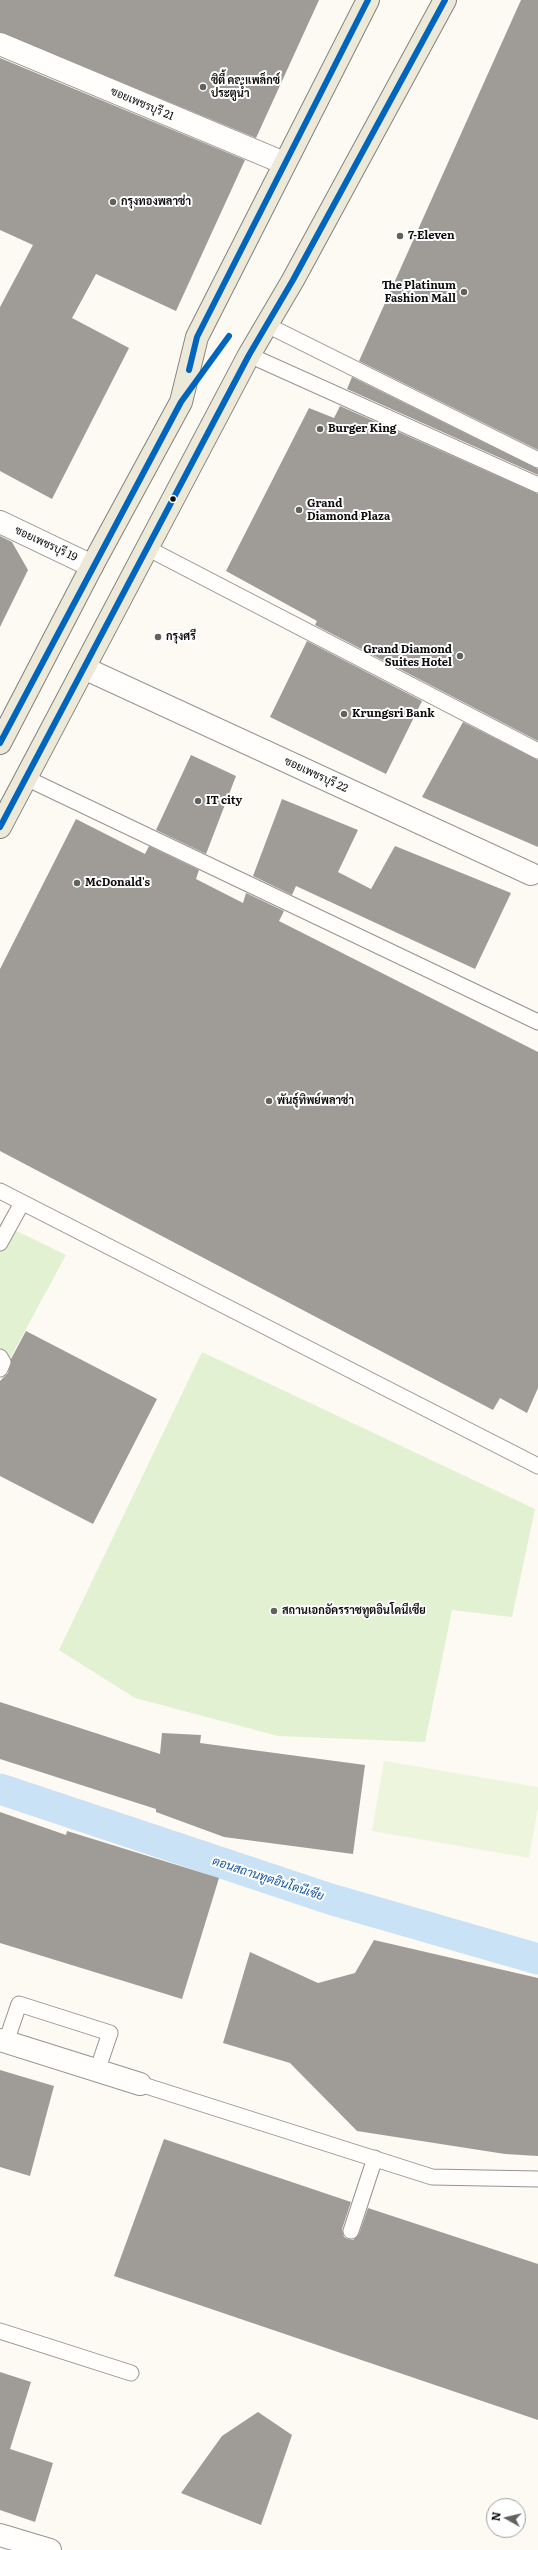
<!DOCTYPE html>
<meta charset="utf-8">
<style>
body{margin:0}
#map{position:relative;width:538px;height:2550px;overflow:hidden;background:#fcfaf2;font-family:Literata,serif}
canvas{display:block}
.north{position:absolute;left:486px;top:2498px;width:40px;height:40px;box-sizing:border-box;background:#fff;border:1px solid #9f9f9f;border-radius:50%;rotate:278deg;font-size:11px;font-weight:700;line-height:16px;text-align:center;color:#0e0e0e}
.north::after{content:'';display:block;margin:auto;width:14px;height:18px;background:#61615e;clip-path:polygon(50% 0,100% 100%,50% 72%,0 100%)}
</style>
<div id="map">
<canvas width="538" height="2550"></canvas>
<div class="north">N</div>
</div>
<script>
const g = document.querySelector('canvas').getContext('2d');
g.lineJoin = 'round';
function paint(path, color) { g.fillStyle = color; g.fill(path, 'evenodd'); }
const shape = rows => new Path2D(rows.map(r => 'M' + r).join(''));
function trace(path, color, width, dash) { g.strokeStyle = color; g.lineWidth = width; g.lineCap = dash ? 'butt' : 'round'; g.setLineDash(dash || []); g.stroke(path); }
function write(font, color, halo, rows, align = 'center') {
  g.font = font + ' Literata,Sarabun,serif'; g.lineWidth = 4; g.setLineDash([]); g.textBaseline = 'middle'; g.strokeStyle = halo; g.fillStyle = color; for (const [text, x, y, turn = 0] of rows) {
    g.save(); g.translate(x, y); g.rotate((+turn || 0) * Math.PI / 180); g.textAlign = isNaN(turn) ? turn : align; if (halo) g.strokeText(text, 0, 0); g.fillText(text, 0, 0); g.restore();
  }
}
paint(shape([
 [0,1223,66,1255,0,1377],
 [202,1352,535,1509,512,1617,452,1610,425,1742,278,1736,135,1698,59,1650]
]), '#e2f1d2');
paint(shape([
 [384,1761,538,1787,538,1807,529,1858,372,1831]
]), '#edf5dc');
trace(shape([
 [0,1789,330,1899,538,1959]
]), '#c9e2f6', 31);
paint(shape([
 [0,0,319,0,256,138,0,32],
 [521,0,538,0,538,450,359,361],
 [0,58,245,160,176,311,96,274,72,318,129,348,52,499,0,471,0,307,33,245,0,230],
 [352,377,538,469,538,475,347,389],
 [340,406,538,494,538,741,315,625,317,621,226,571,309,408,334,418],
 [0,536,12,542,28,570,0,627],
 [307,641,422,701,386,774,270,717],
 [463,722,538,760,538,847,422,797],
 [191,755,236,776,206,854,156,830],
 [282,799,358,830,338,872,371,889,395,846,511,893,475,969,296,886,292,895,253,876],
 [76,819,145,854,149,846,199,870,196,879,243,903,246,893,284,911,279,921,538,1052,538,1388,527,1413,500,1398,493,1410,0,1151,0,969],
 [26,1331,157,1399,93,1524,0,1476,0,1381,8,1373,11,1359],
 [0,1702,160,1754,162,1733,201,1735,200,1743,365,1765,353,1854,224,1837,156,1812,156,1809,0,1759],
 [0,1812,66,1835,67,1831,219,1878,182,1999,0,1943],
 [374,1940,538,1978,538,2156,505,2154,357,2131,290,2063,223,2043,250,1952,318,1983,355,1973],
 [0,2070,54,2086,30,2176,0,2167],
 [164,2139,351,2202,342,2229,344,2237,348,2239,353,2240,359,2234,368,2208,538,2264,538,2420,114,2276],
 [0,2372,31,2382,10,2449,53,2463,35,2522,0,2510],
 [258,2412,292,2435,261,2525,181,2493,222,2436]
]), '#9f9c98');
const lane = shape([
 [267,325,538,460],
 [249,355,538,485],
 [147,548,538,751],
 [26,778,538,1022],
 [0,1191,538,1466],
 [0,1243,22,1203],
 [0,1357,3,1362,0,1369],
 [6,2042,19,2004,110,2033,97,2071],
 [140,2084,432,2177,538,2179],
 [351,2231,375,2158],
 [0,2331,131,2373]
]);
const street = shape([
 [0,44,284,163],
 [0,522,92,566],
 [84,668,531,874],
 [0,2040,140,2084],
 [0,2535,50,2550]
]);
const primary = shape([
 [0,743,92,566,181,402,197,337,368,0],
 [0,827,249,355,293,280,445,0]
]);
trace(lane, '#959491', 17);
trace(street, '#959491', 24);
trace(primary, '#82827e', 24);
trace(lane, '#fffefd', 15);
trace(street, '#fffefd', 22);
trace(primary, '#ede9d8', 22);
trace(shape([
 [189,370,197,337,368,0],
 [0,743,181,402,229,336],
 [0,827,249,355,293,280,445,0]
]), '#0065bd', 6);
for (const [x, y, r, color] of [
 [203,87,4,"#61615e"],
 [113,202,4,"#61615e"],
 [400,236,4,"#61615e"],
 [464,292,4,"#61615e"],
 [320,429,4,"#61615e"],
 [173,499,3.5,"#0e0e0e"],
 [299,510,4,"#61615e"],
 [158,637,4,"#61615e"],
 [460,656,4,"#61615e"],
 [344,714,4,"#61615e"],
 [198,801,4,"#61615e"],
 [77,883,4,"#61615e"],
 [269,1101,4,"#61615e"],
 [274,1611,4,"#61615e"]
]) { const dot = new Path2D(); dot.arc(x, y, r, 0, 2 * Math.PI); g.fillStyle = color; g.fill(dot); trace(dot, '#fff', 1.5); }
write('bold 11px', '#0e0e0e', '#fff', [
 ["ซิตี้ คอมเพล็กซ์",211,81],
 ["ประตูน้ำ",211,94],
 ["กรุงทองพลาซ่า",121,202],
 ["7-Eleven",408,236],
 ["The Platinum",456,286,"right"],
 ["Fashion Mall",456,299,"right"],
 ["Burger King",328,429],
 ["Grand",307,504],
 ["Diamond Plaza",307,517],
 ["กรุงศรี",166,637],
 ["Grand Diamond",452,650,"right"],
 ["Suites Hotel",452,663,"right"],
 ["Krungsri Bank",352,714],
 ["IT city",206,801],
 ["McDonald's",85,883],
 ["พันธุ์ทิพย์พลาซ่า",277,1101],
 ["สถานเอกอัครราชทูตอินโดนีเซีย",282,1611]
], 'left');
write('11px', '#0e0e0e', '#fff', [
 ["ซอยเพชรบุรี 21",142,104,23],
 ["ซอยเพชรบุรี 19",46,544,25],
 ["ซอยเพชรบุรี 22",316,775,25]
]);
write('italic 12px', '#1557a2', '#fff', [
 ["ตอนสถานทูตอินโดนีเซีย",268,1879,18]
]);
</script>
